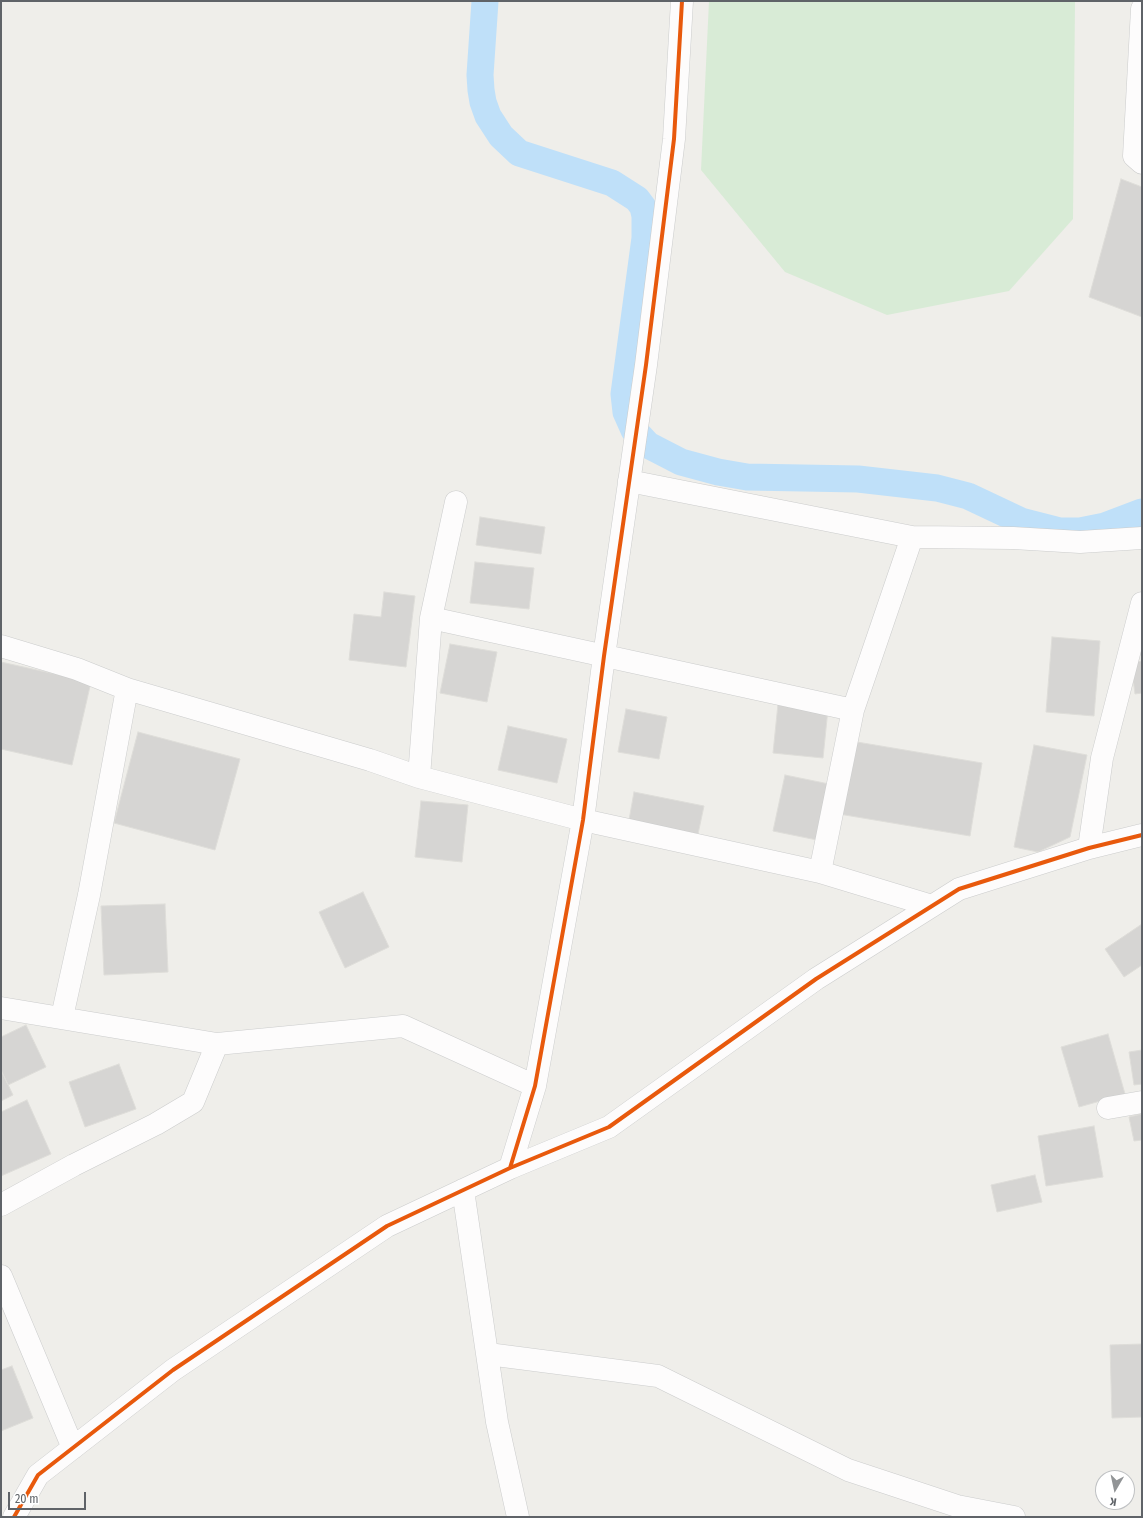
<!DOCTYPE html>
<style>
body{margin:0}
#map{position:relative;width:1143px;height:1518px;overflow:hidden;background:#efeeea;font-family:"Fira Sans Condensed",sans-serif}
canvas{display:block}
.frame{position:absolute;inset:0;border:2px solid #5f6368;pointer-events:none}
.north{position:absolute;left:1095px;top:1470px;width:40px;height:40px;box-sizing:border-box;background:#fff;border:1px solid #bfc1c3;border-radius:50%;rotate:189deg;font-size:11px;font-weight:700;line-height:16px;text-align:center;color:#5f6368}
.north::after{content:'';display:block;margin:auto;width:14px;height:18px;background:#919496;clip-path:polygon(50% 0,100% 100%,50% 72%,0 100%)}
.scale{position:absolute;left:8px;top:1492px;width:78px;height:18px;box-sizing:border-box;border:2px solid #5f6368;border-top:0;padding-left:5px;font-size:12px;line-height:14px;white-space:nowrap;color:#5f6368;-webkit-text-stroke:3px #fff;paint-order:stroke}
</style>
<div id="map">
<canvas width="1143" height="1518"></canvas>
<div class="frame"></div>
<div class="north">K</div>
<div class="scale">20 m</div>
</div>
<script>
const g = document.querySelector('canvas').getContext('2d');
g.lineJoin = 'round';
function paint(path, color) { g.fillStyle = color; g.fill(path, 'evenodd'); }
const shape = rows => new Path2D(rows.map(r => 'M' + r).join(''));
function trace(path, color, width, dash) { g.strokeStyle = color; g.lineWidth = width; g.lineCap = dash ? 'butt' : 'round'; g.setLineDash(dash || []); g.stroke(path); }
paint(shape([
 [709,1,1075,1,1073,219,1009,291,887,315,785,272,701,170]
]), '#d8ebd6');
trace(shape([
 [485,1,480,75,481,90,483,102,488,116,501,136,519,153,612,183,637,199,643,207,645,216,645,238,624,394,626,412,634,430,648,445,681,462,718,472,747,477,858,479,937,488,968,496,1021,521,1060,531,1080,531,1105,526,1142,512]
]), '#bfe0f9', 27);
const building = shape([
 [1121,179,1142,187,1142,317,1089,297,1121,179],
 [480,517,545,527,541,554,476,545,480,517],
 [475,562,534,568,529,609,470,603,475,562],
 [384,592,415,596,406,667,349,660,354,614,381,617,384,592],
 [1052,637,1100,641,1094,716,1046,712,1052,637],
 [450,644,497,652,487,702,440,693,450,644],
 [1142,661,1142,693,1135,694,1131,663,1142,661],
 [1,662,91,682,72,765,1,749,1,662],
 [778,704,828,709,823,758,773,753,778,704],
 [626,709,667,717,659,759,618,752,626,709],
 [508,726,567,739,557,783,498,770,508,726],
 [138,732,240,759,215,850,114,823,138,732],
 [851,741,982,763,970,836,839,814,851,741],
 [1034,745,1087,755,1070,837,1038,852,1014,847,1034,745],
 [785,775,829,784,817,840,773,831,785,775],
 [634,792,704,806,698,834,629,820,634,792],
 [421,801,468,805,462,862,415,857,421,801],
 [363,892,389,947,345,968,319,912,363,892],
 [165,904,168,972,104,975,101,906,165,904],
 [1142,924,1142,965,1124,977,1105,949,1142,924],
 [26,1025,46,1067,8,1085,1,1070,1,1037,26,1025],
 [1108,1034,1125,1094,1079,1107,1061,1047,1108,1034],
 [1142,1050,1142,1084,1134,1085,1129,1052,1142,1050],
 [119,1064,136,1109,85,1127,69,1082,119,1064],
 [1,1070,13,1095,1,1101,1,1070],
 [27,1100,51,1154,1,1176,1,1112,27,1100],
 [1142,1114,1142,1140,1134,1141,1129,1117,1142,1114],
 [1094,1126,1103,1177,1046,1186,1038,1136,1094,1126],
 [1035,1175,1042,1202,997,1212,991,1185,1035,1175],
 [1142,1344,1142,1417,1112,1418,1110,1345,1142,1344],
 [12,1366,33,1418,1,1431,1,1370,12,1366]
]);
paint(building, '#d6d5d3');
trace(building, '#deddd9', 1);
const minor = shape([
 [1142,9,1134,156,1142,163],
 [629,481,912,537],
 [431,618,853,710],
 [1,646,77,669,127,689,370,760,419,777,583,820,820,872,932,906],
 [419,777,431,618,456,502],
 [1089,848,1102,758,1142,603],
 [820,872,853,710,912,537,1013,538,1080,542,1142,538],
 [1,1008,217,1044,403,1026,535,1086],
 [62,1017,89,895,127,689],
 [1108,1108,1142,1102],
 [510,1168,535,1086,583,820,604,656,646,365,674,139,682,1],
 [463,1190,497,1422,518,1517],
 [1,1205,74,1165,156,1124,193,1102,217,1044],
 [1,1276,73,1448],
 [488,1354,658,1376,848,1470,957,1506,1014,1517],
 [14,1517,38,1475,173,1370,387,1226,510,1168,609,1127,816,979,959,889,1089,848,1142,835]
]);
trace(minor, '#cbcccc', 23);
trace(minor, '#fdfcfc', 22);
trace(shape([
 [510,1168,535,1086,583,820,604,656,646,365,674,139,682,1],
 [14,1517,38,1475,173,1370,387,1226,510,1168,609,1127,816,979,959,889,1089,848,1142,835]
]), '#e8590c', 4);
</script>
